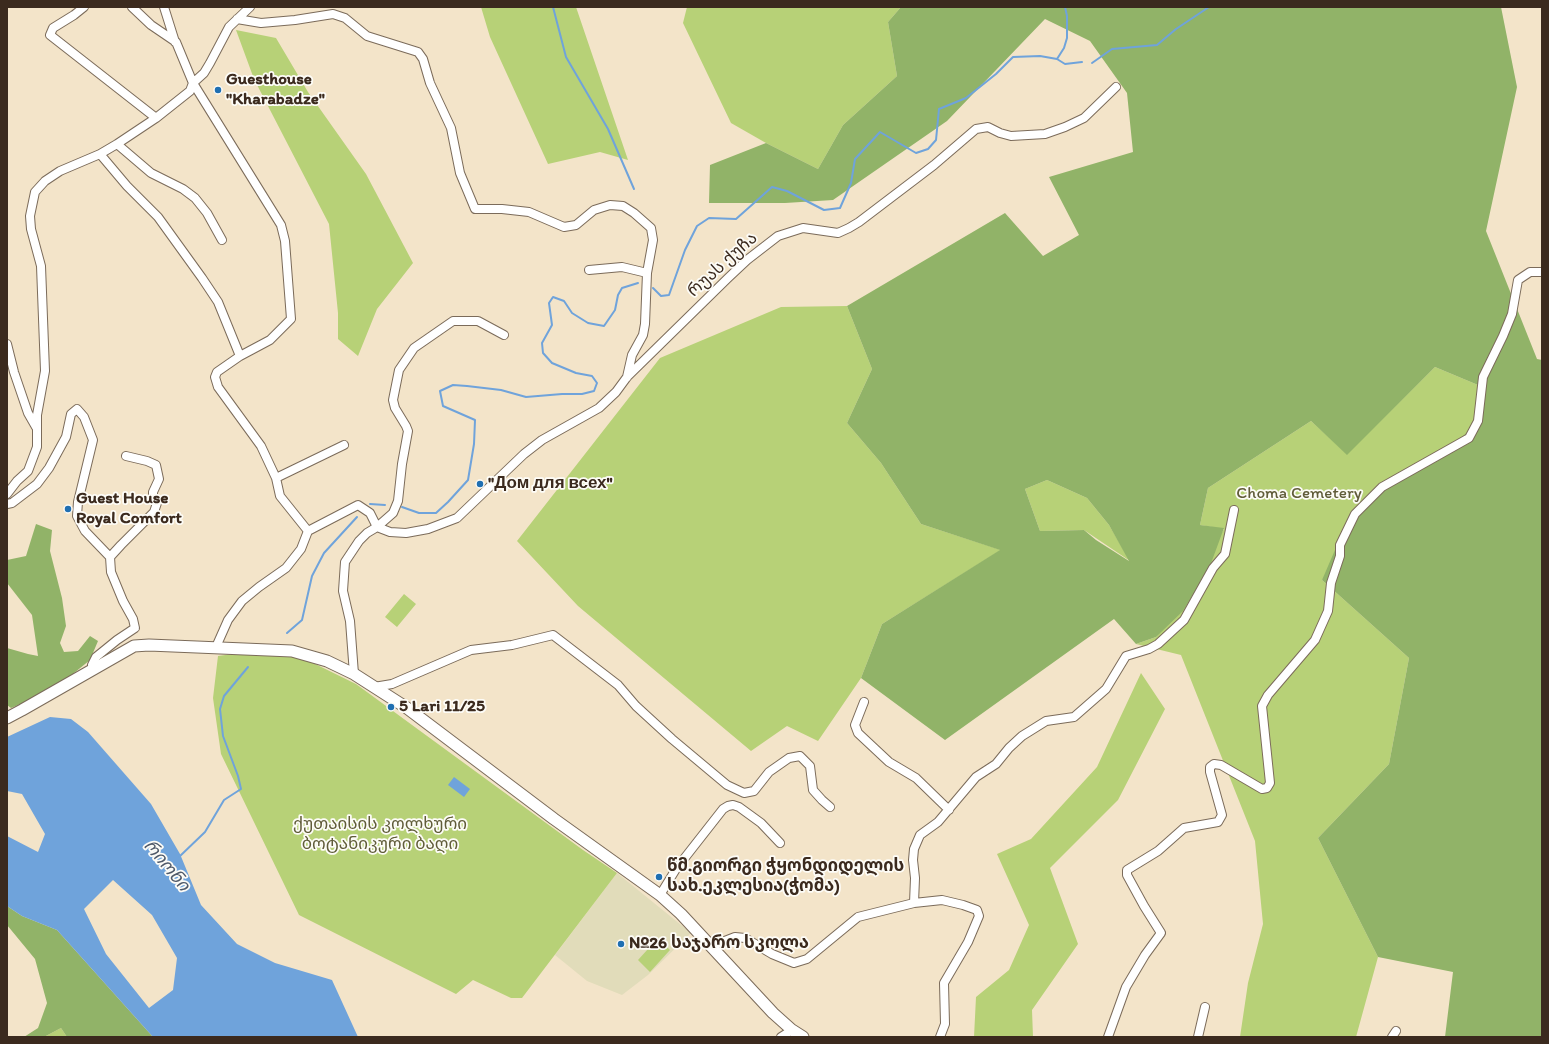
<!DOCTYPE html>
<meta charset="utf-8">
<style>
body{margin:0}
#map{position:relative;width:1549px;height:1044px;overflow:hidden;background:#f3e4c9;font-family:Itim,sans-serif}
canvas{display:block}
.frame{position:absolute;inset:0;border:8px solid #3b2a1e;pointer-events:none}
</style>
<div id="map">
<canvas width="1549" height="1044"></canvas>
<div class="frame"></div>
</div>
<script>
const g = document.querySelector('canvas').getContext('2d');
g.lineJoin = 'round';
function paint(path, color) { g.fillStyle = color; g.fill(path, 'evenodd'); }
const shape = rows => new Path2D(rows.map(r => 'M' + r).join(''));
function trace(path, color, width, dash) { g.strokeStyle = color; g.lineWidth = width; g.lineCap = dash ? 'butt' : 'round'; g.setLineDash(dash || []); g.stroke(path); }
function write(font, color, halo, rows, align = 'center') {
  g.font = font + ' Itim,"Noto Sans Georgian",sans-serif'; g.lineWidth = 3.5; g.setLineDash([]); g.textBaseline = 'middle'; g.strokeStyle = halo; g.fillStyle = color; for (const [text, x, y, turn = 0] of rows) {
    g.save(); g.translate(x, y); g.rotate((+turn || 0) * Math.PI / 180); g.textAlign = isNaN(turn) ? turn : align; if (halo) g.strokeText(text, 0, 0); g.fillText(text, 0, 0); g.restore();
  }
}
paint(shape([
 [617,873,691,933,648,975,622,995,587,981,555,955]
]), '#e1dcba');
paint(shape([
 [481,7,576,7,628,160,600,152,548,164,490,37],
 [687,7,901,7,888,22,897,76,843,125,818,169,766,143,731,123,683,23],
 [236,30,276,38,308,92,366,174,413,263,377,309,358,356,338,339,338,313,329,224,254,79],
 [847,306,872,369,847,423,881,463,921,524,1001,550,882,624,861,678,818,741,787,726,751,751,578,606,517,541,660,358,781,307],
 [1435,367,1478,385,1476,417,1469,431,1322,580,1409,658,1389,764,1318,838,1378,957,1356,1037,1240,1037,1248,983,1263,924,1255,841,1181,655,1136,644,1156,637,1224,529,1200,525,1208,488,1311,421,1347,454],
 [1047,480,1087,498,1109,525,1130,561,1084,530,1040,531,1025,489],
 [404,594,416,604,397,627,385,617],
 [247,652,286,655,303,658,356,684,583,850,617,873,522,998,511,998,473,980,456,994,299,915,221,754,213,698,218,656],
 [1141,673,1165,709,1118,800,1050,868,1078,944,1032,1010,1033,1037,974,1037,976,997,1009,970,1029,925,997,854,1031,839,1097,767],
 [658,938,670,950,650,972,638,960],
 [61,1028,67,1037,44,1037]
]), '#b7d177');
paint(shape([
 [901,7,1501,7,1517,87,1486,231,1537,359,1542,360,1542,1037,1445,1037,1453,972,1378,957,1318,838,1389,764,1409,658,1322,580,1351,513,1379,485,1458,440,1469,431,1476,417,1478,385,1435,367,1347,455,1311,421,1208,488,1200,525,1224,528,1210,566,1183,611,1156,637,1136,644,1114,619,945,740,861,678,882,624,1000,550,921,524,881,463,847,423,872,369,847,306,1005,213,1043,256,1079,235,1049,177,1133,152,1127,93,1090,41,1045,19,947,121,833,200,785,203,709,203,710,165,766,143,818,169,843,125,897,76,888,22],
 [1047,480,1087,498,1109,525,1129,561,1096,540,1084,530,1040,531,1025,489],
 [36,524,52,530,50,551,62,598,66,626,60,643,64,652,78,651,90,636,98,641,90,660,63,682,40,696,11,708,7,705,7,648,28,654,38,656,32,615,7,583,7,560,26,556],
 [7,906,22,916,57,930,153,1037,67,1037,61,1028,44,1037,24,1037,38,1028,47,1003,35,959,7,925]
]), '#91b368');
paint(shape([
 [50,717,71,719,88,732,151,804,180,854,201,905,237,944,275,963,332,980,358,1037,153,1037,57,930,22,916,7,906,7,836,38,852,45,834,22,794,7,791,7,737],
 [113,880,152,915,177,958,173,990,149,1008,106,954,84,909],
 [454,777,470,789,464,797,448,785]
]), '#6fa3db');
trace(shape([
 [553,7,566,57,608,129,634,189],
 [1057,59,1065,64,1082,62],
 [1092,63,1112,49,1157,45,1176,29,1209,7],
 [653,288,661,296,669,295,685,250,697,226,709,218,736,219,772,187,787,191,824,210,840,208,851,183,855,159,880,132,916,153,928,149,936,140,939,109,966,98,996,74,1013,57,1040,56,1057,59,1064,48,1067,38,1067,16,1065,7],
 [370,504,385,505],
 [402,507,419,513,436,513,448,502,468,480,474,444,475,420,443,406,440,391,453,385,467,386,501,390,526,397,562,394,582,394,594,391,597,383,592,376,576,373,552,363,543,353,542,343,552,325,549,303,553,297,564,301,572,313,588,323,604,326,615,310,618,295,622,288,638,283],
 [287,633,302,620,312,576,324,553,357,517],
 [179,857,205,832,224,800,241,789,238,776,223,736,220,709,224,696,248,667]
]), '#6fa3db', 2);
const minor = shape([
 [84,7,74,15,53,28,50,35,156,118],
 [132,7,151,25,176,42,193,83,281,225,285,241,291,319,270,340,240,356,217,372,215,377,218,387,261,446,276,478,280,496,308,531],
 [164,7,175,42],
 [237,19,261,23,295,20,333,14,345,18,367,36,418,52,423,59,430,83,451,128,460,173,475,209,502,209,529,212,564,227,576,225,594,210,610,205,623,206,634,213,651,228,653,240,647,273,645,324,643,335,632,355,627,377],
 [117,144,151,173,183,189,195,198,207,213,222,240],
 [100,154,127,186,158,217,202,278,218,302,240,356],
 [589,270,622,267,647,273],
 [504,335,478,321,453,321,414,348,399,370,393,400,395,408,406,426,408,431,402,464,398,501,393,513,377,527,390,532,406,533,428,529,457,518,524,454,542,440,599,408,616,392,627,377,728,278,747,260,778,236,803,228,838,233,849,228,859,222,934,165,976,129,988,127,1000,133,1011,136,1045,134,1065,127,1084,118,1116,87],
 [7,344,14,372,28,413,36,427],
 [276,478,344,445],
 [7,494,17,481,28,471,37,447,37,415,45,371,41,266,31,229,30,216,35,192,45,181,60,171,100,154,117,144,156,118,190,91,193,83,204,73,210,63,229,27,250,7],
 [7,504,12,503,37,484,49,468,66,437,71,414,77,409,84,417,93,440,78,502,77,516,85,531,110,557,111,572,123,601,133,619,135,628,117,640,101,653,96,657,92,665,93,669],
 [110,557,121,545,154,512,157,503,153,500,153,492,159,479,156,465,147,461,126,456],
 [216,647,228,620,242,601,259,587,286,568,301,549,308,531,358,505,370,513,377,527,367,533,359,541,345,562,343,591,350,621,354,674],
 [374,687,392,684,471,650,512,645,553,635,618,685,636,706,672,739,727,785,744,793,754,791,769,772,789,758,800,756,810,766,813,790,822,800,830,807],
 [864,702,855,725,858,733,889,762,916,778,949,810],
 [660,895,676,869,723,809,728,806,733,805,739,807,761,823,780,843],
 [914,903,942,900,963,905,977,910,979,916,968,942,944,983,945,1024,940,1037],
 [712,946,735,937,745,938,772,954,794,963,807,959,858,917,914,903,915,878,913,860,914,849,920,835,938,822,976,777,996,764,1009,748,1022,736,1046,721,1074,717,1106,689,1126,656,1149,649,1158,644,1184,620,1213,568,1225,554,1234,510],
 [781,1037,792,1030],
 [1108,1037,1126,987,1145,955,1161,933,1144,906,1127,875,1127,870,1158,851,1184,828,1218,822,1222,815,1210,772,1210,767,1214,764,1221,765,1262,789,1267,788,1270,783,1262,706,1268,695,1315,640,1328,611,1331,583,1340,556,1340,545,1355,514,1382,487,1469,438,1478,421,1483,377,1503,336,1512,314,1518,280,1530,272,1542,272],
 [1198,1037,1205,1007],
 [1392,1037,1396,1031]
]);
const secondary = shape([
 [7,718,22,710,134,646,149,645,292,651,327,661,354,674,407,708,554,819,660,895,681,914,773,1013,792,1030,803,1037]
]);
trace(minor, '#7b6b5a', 10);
trace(secondary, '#7b6b5a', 13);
trace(minor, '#fff', 8);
trace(secondary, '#fff', 11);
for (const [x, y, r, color] of [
 [218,90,4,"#1f6fb2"],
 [480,484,4,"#1f6fb2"],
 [68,509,4,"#1f6fb2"],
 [391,707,4,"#1f6fb2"],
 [659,877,4,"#1f6fb2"],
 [621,944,4,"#1f6fb2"]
]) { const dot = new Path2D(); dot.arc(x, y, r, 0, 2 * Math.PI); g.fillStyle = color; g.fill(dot); trace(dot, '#fdfcf7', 1.5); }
write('bold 17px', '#3b2a1e', '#fdfcf7', [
 ["Guesthouse",226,80],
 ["\"Kharabadze\"",226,100],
 ["\"Дом для всех\"",488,484],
 ["Guest House",76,499],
 ["Royal Comfort",76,519],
 ["5 Lari 11/25",399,707],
 ["წმ.გიორგი ჭყონდიდელის",667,867],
 ["სახ.ეკლესია(ჭომა)",667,887],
 ["№26 საჯარო სკოლა",629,944]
], 'left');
write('17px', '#3b2a1e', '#fdfcf7', [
 ["რუას ქუჩა",723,265,-42]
]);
write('17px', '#605c39', '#fdfcf7', [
 ["Choma Cemetery",1299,494],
 ["ქუთაისის კოლხური",380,825],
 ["ბოტანიკური ბაღი",380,845]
]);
write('italic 18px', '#505a6a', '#fdfcf7', [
 ["რიონი",166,866,50]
]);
</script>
